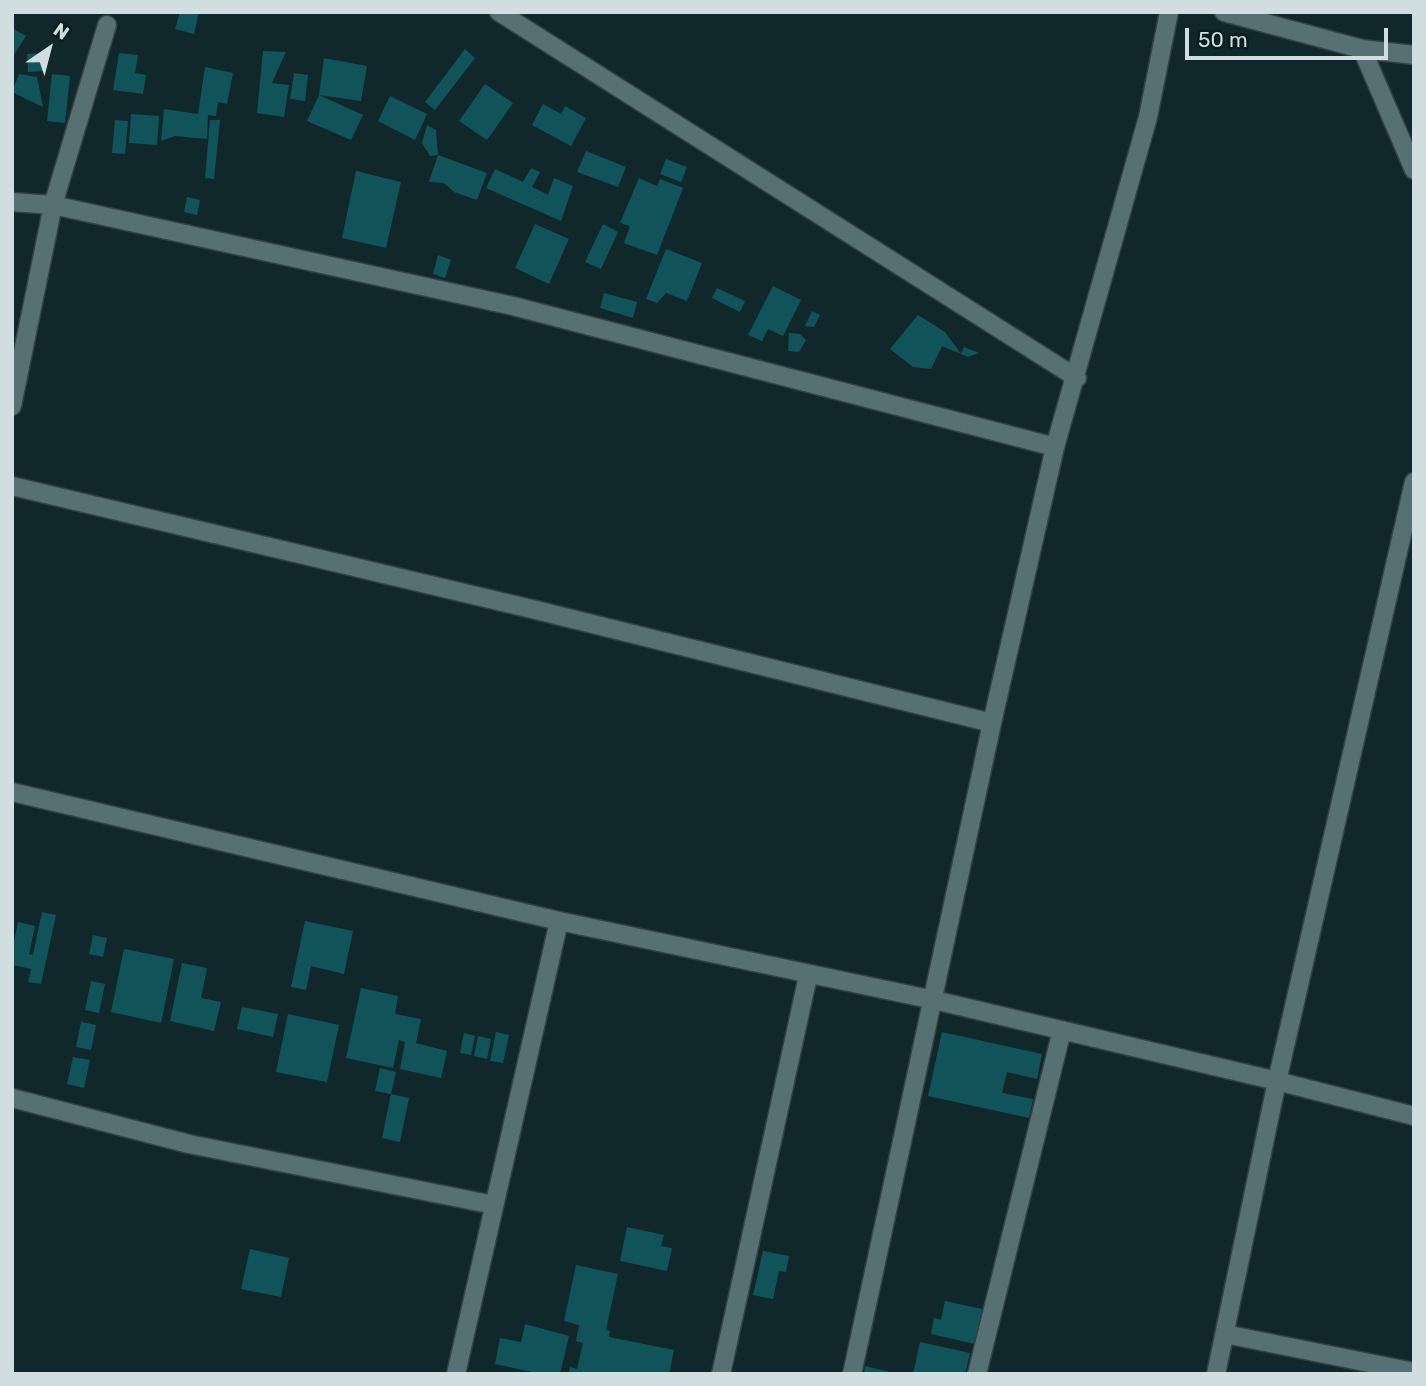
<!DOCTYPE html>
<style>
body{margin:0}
#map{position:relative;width:1426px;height:1386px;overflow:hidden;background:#10282b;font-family:Rubik,sans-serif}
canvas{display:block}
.frame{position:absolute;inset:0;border:14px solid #d0dedf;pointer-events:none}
.north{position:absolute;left:14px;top:14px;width:70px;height:70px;-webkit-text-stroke:5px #061e21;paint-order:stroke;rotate:35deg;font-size:19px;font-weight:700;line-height:28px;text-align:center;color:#d0dedf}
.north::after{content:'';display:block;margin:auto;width:24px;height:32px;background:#d0dedf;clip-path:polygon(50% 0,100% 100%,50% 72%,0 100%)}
.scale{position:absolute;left:1185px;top:28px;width:203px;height:32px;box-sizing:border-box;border:4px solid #d0dedf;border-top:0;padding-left:9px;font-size:21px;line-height:24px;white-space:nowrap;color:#d0dedf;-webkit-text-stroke:5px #061e21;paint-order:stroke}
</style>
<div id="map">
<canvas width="1426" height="1386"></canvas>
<div class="frame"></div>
<div class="north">N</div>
<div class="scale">50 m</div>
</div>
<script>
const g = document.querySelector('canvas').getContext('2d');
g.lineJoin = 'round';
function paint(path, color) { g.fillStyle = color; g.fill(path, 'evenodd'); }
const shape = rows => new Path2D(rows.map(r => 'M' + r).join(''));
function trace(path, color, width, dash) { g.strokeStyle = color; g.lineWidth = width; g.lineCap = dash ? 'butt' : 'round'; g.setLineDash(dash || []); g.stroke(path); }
paint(shape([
 [180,12,199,12,194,34,175,29],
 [12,28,26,36,12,58],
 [465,49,475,58,435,110,425,102],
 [263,51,286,52,272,83,289,85,284,117,257,113],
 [44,53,45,71,28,72,27,54],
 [119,53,138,55,135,73,146,75,143,94,113,90],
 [324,58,367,66,361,101,319,95,363,115,351,140,307,121,319,95],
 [205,67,233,73,227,104,218,102,216,116,208,115,207,139,175,136,161,141,164,109,198,114],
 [294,73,308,75,305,101,290,99],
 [19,74,37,77,43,107,12,92],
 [52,74,70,76,65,123,47,121],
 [485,84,513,103,487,140,459,121],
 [390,96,427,114,415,140,378,121],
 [543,104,561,114,565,106,586,118,571,146,532,125],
 [131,114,159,116,157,145,129,143],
 [115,120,128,121,125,154,112,153],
 [210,120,220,120,214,179,205,178],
 [427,125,436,130,438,155,487,173,477,200,454,192,444,183,429,182,438,155,430,156,422,143],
 [586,151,626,167,618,187,577,172],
 [666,159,687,167,681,182,660,174],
 [531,168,540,172,532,187,548,195,554,178,573,186,561,221,486,188,495,169,523,182],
 [356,171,401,182,386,248,342,238],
 [639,178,657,186,660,179,683,188,657,255,624,243,630,226,620,223],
 [187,197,200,200,197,215,184,212],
 [535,224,569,239,549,284,515,268],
 [603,224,618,232,601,269,585,262],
 [666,249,702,263,687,301,666,293,657,303,646,299],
 [438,255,451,260,445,278,433,274],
 [773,286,801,300,783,336,768,329,762,341,748,335],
 [717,288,745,301,740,312,712,298],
 [604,293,637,302,633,318,600,308],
 [812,311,820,315,814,327,805,326],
 [918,315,945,332,961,354,942,346,931,369,913,367,890,349],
 [789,333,800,334,806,340,799,352,788,351],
 [964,347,979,353,968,357,961,354],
 [42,912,56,915,41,984,28,982,31,969,12,965,12,951,18,922,35,926,29,954,33,955],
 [305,921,353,931,344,974,311,966,306,990,291,987],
 [93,935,107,938,103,957,89,954],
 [124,949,174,959,161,1023,111,1012],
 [182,963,207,968,201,998,221,1002,214,1031,170,1021],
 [91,981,105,984,99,1013,85,1010],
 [361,988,398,996,395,1014,421,1019,416,1043,447,1051,441,1078,400,1069,405,1042,399,1040,393,1068,346,1058],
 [242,1007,278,1014,273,1037,237,1029],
 [288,1014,339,1025,327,1082,276,1072],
 [81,1022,96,1025,91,1050,76,1047],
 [496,1032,509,1035,503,1063,490,1061],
 [942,1032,1042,1054,1037,1079,1007,1072,1002,1093,1033,1099,1029,1118,928,1096],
 [464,1033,475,1036,471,1055,460,1053],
 [478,1036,491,1039,487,1059,474,1056],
 [73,1057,90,1060,84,1088,67,1084],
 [380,1068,396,1072,391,1094,409,1098,400,1142,382,1138,391,1094,375,1091],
 [627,1227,664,1235,661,1246,672,1248,667,1271,620,1261],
 [250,1249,289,1258,281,1297,241,1289],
 [763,1251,789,1256,786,1272,779,1271,773,1299,753,1295],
 [576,1265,618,1274,606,1330,610,1331,609,1337,674,1350,669,1374,569,1374,570,1367,577,1369,583,1343,576,1341,579,1325,564,1321],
 [945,1301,982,1309,975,1344,931,1334,934,1318,941,1320],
 [525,1324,569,1336,560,1374,541,1374,495,1364,500,1338,521,1342],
 [920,1342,970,1353,965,1374,913,1374],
 [865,1366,894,1373,893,1374,864,1374]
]), '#10545a');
const minor = shape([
 [499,12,1077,378],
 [1224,12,1362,49,1414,55],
 [1362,49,1414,170],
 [12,202,53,205,513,306,1055,447],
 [12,406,53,205,107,25],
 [12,486,536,610,992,723],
 [12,792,559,921,934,1000,1277,1081,1414,1116],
 [12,1098,189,1144,494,1205],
 [1225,1334,1414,1372],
 [456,1374,559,921],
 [721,1374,808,976],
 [852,1374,992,723,1055,447,1148,117,1169,12],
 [977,1374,1062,1030],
 [1216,1374,1277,1081,1414,482]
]);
trace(minor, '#324244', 21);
trace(minor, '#567073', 18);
</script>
